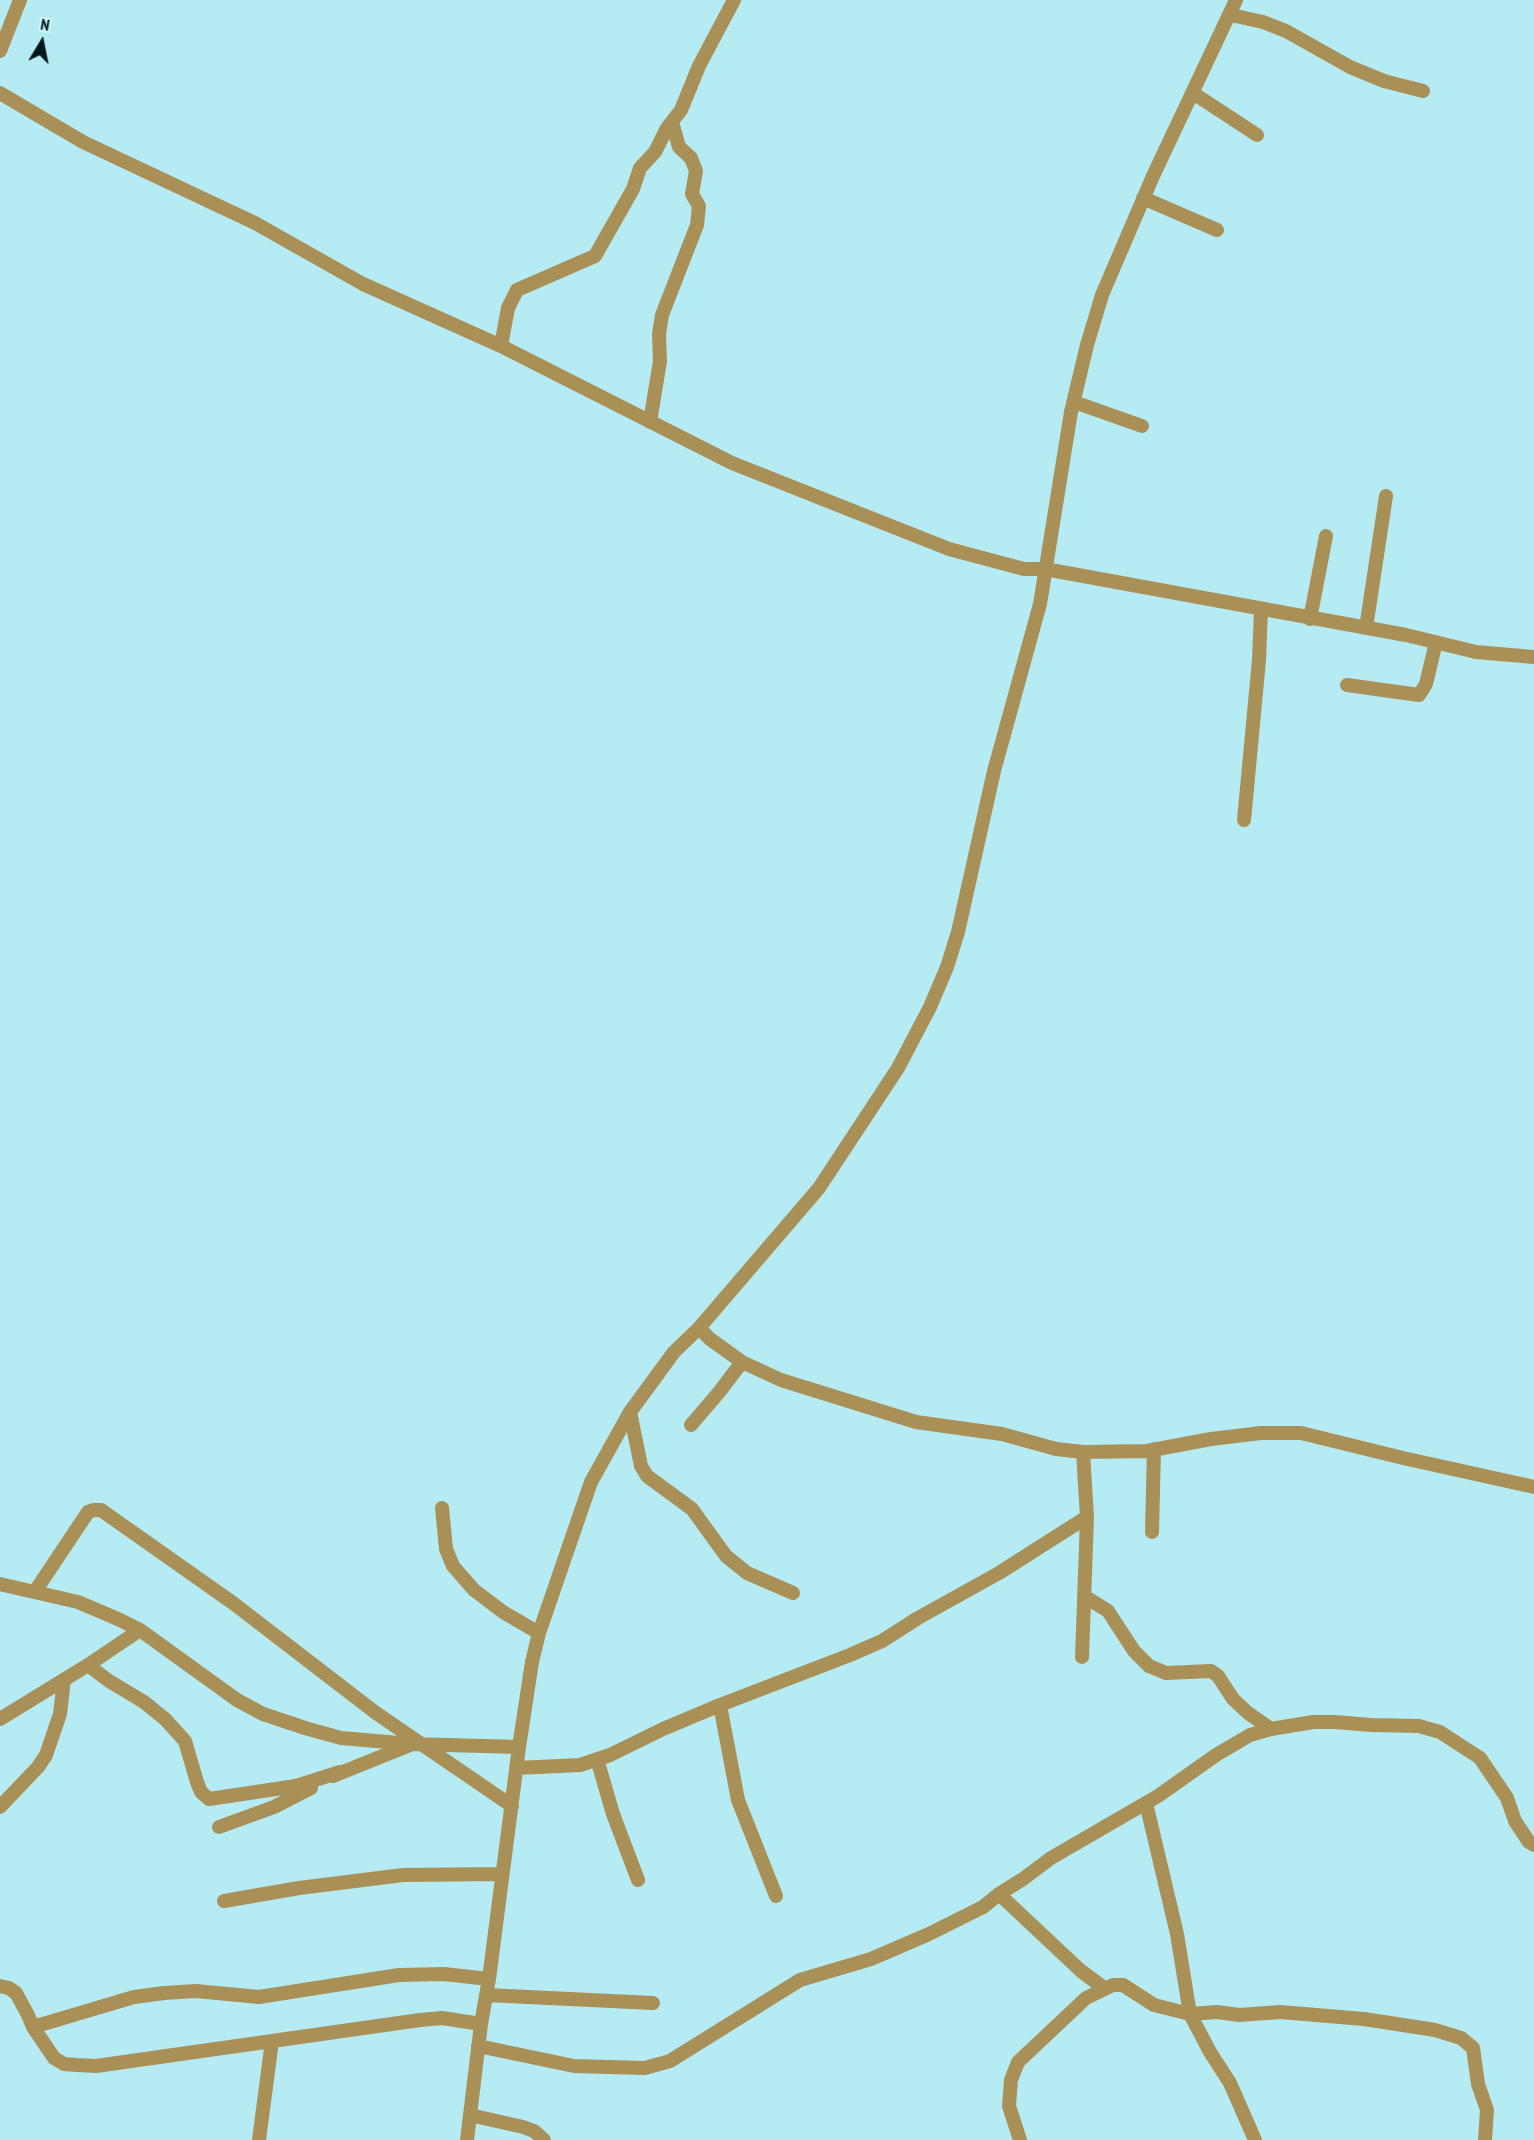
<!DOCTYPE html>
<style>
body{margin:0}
#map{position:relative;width:1534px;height:2140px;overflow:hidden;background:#b5ecf4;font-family:"PT Sans Narrow",sans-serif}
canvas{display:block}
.north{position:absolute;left:12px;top:12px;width:60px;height:60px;-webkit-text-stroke:4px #cbf7fe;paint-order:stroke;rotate:10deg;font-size:16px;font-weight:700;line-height:24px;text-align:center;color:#021719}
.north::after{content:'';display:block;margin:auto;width:21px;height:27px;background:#021719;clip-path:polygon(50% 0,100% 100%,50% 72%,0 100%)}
</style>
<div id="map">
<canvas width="1534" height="2140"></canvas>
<div class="north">N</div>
</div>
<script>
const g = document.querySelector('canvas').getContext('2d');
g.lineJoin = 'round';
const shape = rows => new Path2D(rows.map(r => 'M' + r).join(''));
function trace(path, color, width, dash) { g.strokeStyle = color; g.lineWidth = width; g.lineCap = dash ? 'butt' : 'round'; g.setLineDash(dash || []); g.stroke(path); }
trace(shape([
 [1231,15,1263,22,1286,31,1350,67,1384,81,1423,91],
 [0,51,20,0],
 [0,93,83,142,255,223,363,284,501,346,732,463,949,549,1024,569,1045,569,1406,635,1476,652,1534,657],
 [1193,93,1257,135],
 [1143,198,1217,230],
 [501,346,508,308,517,290,595,256,633,189,640,168,655,152,667,128,681,110,699,66,734,0],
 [1074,402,1142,426],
 [650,422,660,361,659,334,662,315,697,225,699,206,692,194,696,171,691,158,679,147,672,122],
 [1310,619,1326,536],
 [1366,628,1386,496],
 [1347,685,1419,695,1426,684,1436,642],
 [1244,820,1259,660,1261,609],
 [699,1328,710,1339,742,1362,781,1380,916,1422,1002,1434,1056,1449,1083,1452,1147,1451,1211,1439,1261,1433,1301,1433,1403,1458,1534,1487],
 [630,1412,641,1466,647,1476,692,1509,726,1556,747,1573,793,1593],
 [691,1425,720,1391,742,1362],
 [442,1508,446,1549,453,1566,474,1590,503,1612,539,1633],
 [1152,1532,1154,1449],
 [0,1584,78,1602,118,1619,140,1630,237,1700,263,1714,305,1728,341,1738,411,1744,519,1747],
 [36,1590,88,1512,94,1510,101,1510,233,1603,376,1713,512,1806],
 [1084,1596,1108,1611,1134,1651,1149,1666,1166,1673,1211,1671,1218,1676,1233,1699,1248,1713,1271,1729],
 [1082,1657,1087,1517,1083,1452],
 [88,1665,109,1681,144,1702,165,1719,185,1741,197,1782,201,1792,209,1799,296,1786,340,1772],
 [720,1705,738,1800,776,1896],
 [0,1719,88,1665,140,1630],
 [597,1759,613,1814,638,1880],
 [517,1768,580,1765,610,1755,663,1729,720,1705,850,1655,882,1641,918,1618,999,1573,1087,1517],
 [333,1776,410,1745],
 [1146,1803,1177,1934,1190,2014,1210,2052,1230,2083,1255,2140],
 [0,1807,38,1767,46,1755,60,1714,64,1680],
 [219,1827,274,1807,311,1788],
 [999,1894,1081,1971,1104,1988],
 [224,1901,299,1888,403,1875,502,1874],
 [0,1986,9,1988,16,1993,28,2015,33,2027,54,2058,64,2064,77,2065,96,2066,420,2020,442,2018,481,2024],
 [486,1995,653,2003],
 [33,2027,134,1997,164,1993,196,1991,259,1997,399,1975,444,1974,489,1979],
 [478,2046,574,2066,645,2068,670,2061,800,1980,871,1959,929,1934,983,1907,999,1894,1023,1879,1051,1858,1158,1796,1216,1755,1250,1735,1271,1729,1313,1722,1335,1722,1371,1725,1419,1726,1440,1732,1480,1758,1507,1798,1515,1821,1529,1842,1534,1845],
 [470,2115,523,2127,534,2131,544,2140],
 [259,2140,272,2041],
 [467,2140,481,2024,489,1979,519,1747,532,1662,539,1633,591,1482,630,1412,674,1352,699,1328,819,1188,898,1068,930,1007,947,967,958,932,994,771,1040,604,1071,412,1087,345,1102,295,1153,176,1236,0],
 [1020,2140,1009,2106,1011,2080,1018,2062,1086,1998,1113,1985,1123,1985,1154,2005,1190,2014,1217,2012,1239,2015,1280,2012,1364,2019,1435,2030,1461,2038,1473,2048,1478,2084,1487,2110,1485,2140]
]), '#a99057', 14);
</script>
